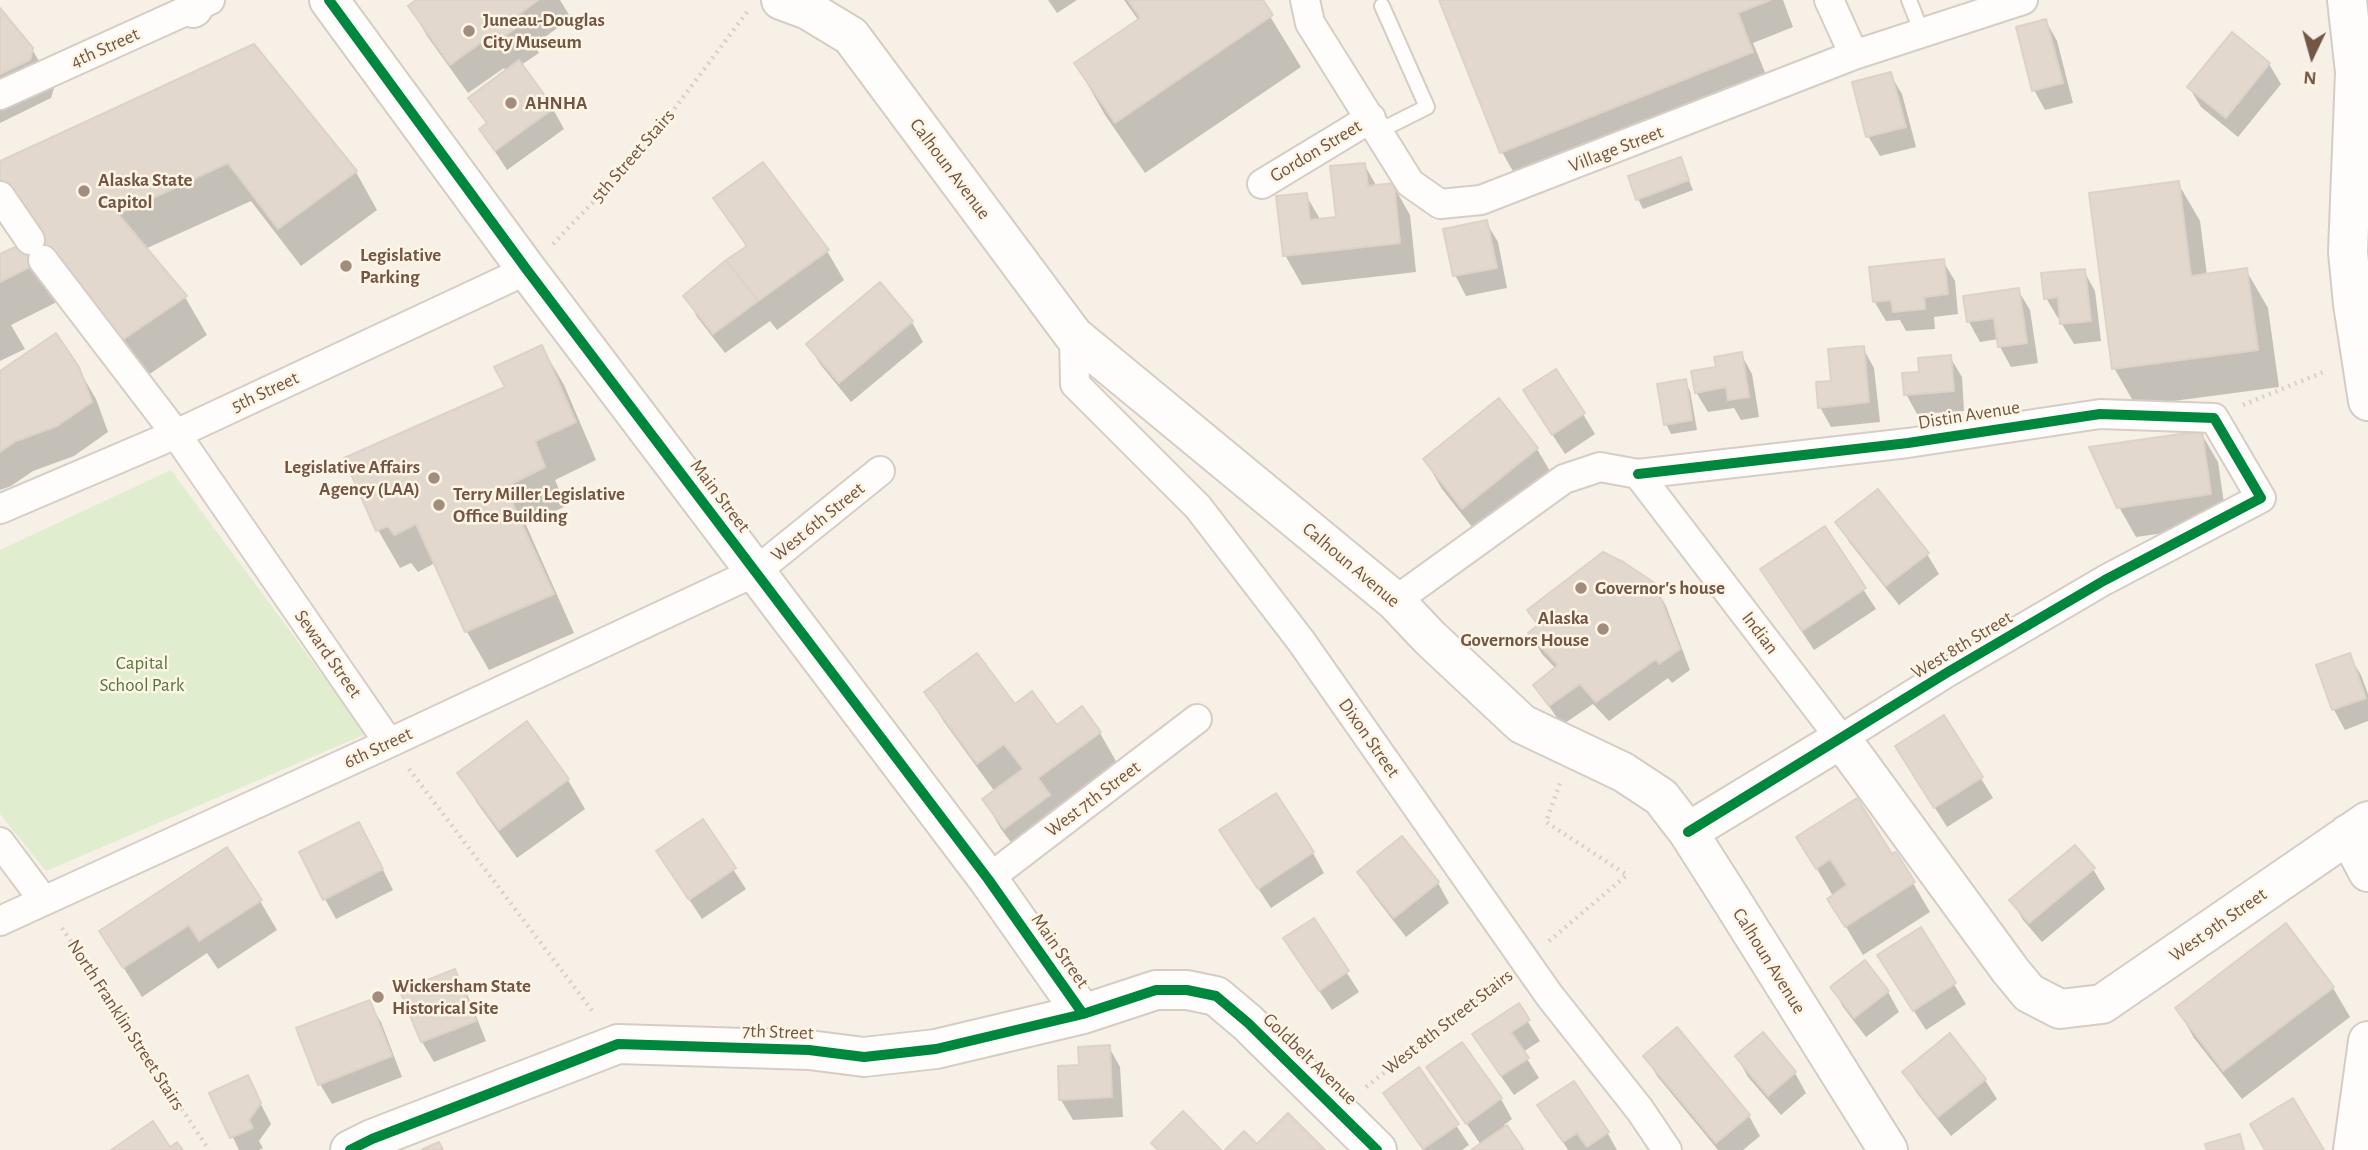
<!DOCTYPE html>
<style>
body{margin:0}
#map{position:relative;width:2368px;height:1150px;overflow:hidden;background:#f6f0e6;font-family:"Alegreya Sans",sans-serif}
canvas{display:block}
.north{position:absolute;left:2277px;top:21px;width:70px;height:70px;-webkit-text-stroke:5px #fff5e5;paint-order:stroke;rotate:185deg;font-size:19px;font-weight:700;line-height:28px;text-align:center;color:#735646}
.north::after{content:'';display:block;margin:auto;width:24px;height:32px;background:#735646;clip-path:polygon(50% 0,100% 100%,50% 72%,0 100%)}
</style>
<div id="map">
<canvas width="2368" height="1150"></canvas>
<div class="north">N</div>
</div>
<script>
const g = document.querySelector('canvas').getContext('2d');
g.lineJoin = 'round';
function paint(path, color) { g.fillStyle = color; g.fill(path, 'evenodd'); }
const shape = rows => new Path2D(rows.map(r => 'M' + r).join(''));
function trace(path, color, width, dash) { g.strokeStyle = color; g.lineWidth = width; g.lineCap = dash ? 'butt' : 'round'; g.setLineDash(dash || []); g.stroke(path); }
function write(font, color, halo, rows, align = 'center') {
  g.font = font + ' "Alegreya Sans",sans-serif'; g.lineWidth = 5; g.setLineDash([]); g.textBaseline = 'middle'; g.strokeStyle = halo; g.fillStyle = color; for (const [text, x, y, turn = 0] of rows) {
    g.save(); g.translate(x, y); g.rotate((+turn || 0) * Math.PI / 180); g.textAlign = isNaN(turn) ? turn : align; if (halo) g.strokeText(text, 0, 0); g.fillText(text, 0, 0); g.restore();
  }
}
paint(shape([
 [171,470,366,734,46,871,0,814,0,550]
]), '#e1edcf');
paint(shape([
 [419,0,560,0,571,18,534,45,539,53,521,65,553,109,564,129,507,170,481,130,487,125,471,98,507,72,504,68,468,93,427,36,410,6],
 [1048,0,1077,0,1057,13],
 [1124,0,1260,0,1301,67,1145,173,1105,115,1076,64,1139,21],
 [1441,0,1783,0,1793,27,1753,43,1769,82,1519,182,1502,152],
 [0,10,32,49,54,88,51,98,0,123],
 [2046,21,2057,41,2073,103,2045,110,2034,90],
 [253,46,356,172,377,210,301,266,251,201,145,249,185,297,207,335,132,386,59,301,11,325,25,349,0,361,0,255,21,246,6,231,0,221,0,163],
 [2269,64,2281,84,2238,137,2201,107,2189,87],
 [1890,74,1902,94,1916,147,1880,156,1868,136],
 [1680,159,1693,190,1643,209,1638,199],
 [1364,164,1377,187,1393,185,1410,215,1416,272,1302,285,1285,255,1306,195,1321,221,1338,219],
 [2178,183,2200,221,2207,275,2246,270,2268,308,2279,387,2136,406,2114,368],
 [716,198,827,251,844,280,777,330,770,321,725,353,697,317,686,296,747,248],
 [1486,222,1498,242,1507,288,1466,296,1455,275],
 [1943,261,1955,281,1958,314,1934,317,1935,329,1906,331,1900,320,1886,321,1874,301],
 [2084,271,2095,291,2101,341,2074,344,2062,324,2062,318,2058,318,2046,298],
 [2018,290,2030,310,2038,363,2011,367,2000,347,1999,339,1980,342,1969,322,1965,298],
 [912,322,923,342,851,402,820,364,808,344],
 [542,347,564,385,596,460,555,480,566,506,526,525,574,633,489,670,467,632,435,563,418,572,411,563,400,568,378,530],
 [1863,348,1874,368,1880,422,1831,427,1820,407,1832,383],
 [1741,354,1752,374,1759,417,1741,420,1734,408,1708,412,1696,392,1718,369],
 [1950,357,1962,377,1964,411,1917,414,1906,394,1921,374],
 [78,368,96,399,108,432,74,456,33,471,11,486,0,490,0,373],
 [1685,381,1690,391,1697,430,1671,434,1666,424],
 [1537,411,1583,414,1595,434,1565,454],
 [2201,433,2218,462,2227,524,2136,537,2119,507],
 [1537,449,1554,478,1480,537,1442,489,1425,460],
 [1837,522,1927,554,1939,574,1899,605,1849,542],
 [1824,529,1876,609,1814,650,1774,590],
 [1654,585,1666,606,1690,670,1672,683,1668,678,1609,721,1593,704,1562,725,1535,686,1556,669,1542,654,1530,634,1539,627,1529,610],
 [2349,655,2361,675,2368,694,2368,721,2345,730,2334,710,2318,666],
 [926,693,1014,706,1057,727,1082,709,1100,733,1117,763,1055,808,1065,825,1022,857,1001,829,984,800,995,792,944,722],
 [1944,718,1993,798,1947,827,1909,767],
 [459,773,568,780,585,809,517,858,477,803],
 [702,822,746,889,702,919,658,852],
 [1798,837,1892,856,1913,883,1930,912,1863,955,1829,899,1833,896],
 [370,844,393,890,336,919,325,899],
 [1233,850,1313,853,1324,873,1271,908],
 [2093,869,2105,889,2042,942,2023,920,2011,900],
 [1359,872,1438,883,1449,903,1406,937,1371,892],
 [260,901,277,930,218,969,207,953,142,997,101,932],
 [1313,920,1359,992,1332,1010,1297,958],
 [1920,929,1966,1004,1926,1030,1891,975],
 [1865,962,1888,992,1899,1012,1866,1037,1843,1007,1832,987],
 [455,971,466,991,486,1041,434,1062,422,1042,402,992],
 [2333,988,2350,1017,2242,1099,2194,1038,2177,1008],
 [369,1002,381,1022,402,1077,332,1104,320,1084,299,1029],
 [1518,1006,1540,1041,1523,1052,1539,1078,1514,1095,1486,1055],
 [1762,1035,1795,1073,1806,1093,1781,1115,1748,1077,1737,1057],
 [1462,1044,1501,1099,1512,1119,1504,1125,1522,1150,1474,1150,1481,1145,1429,1068],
 [1109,1047,1120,1067,1123,1117,1073,1120,1061,1100,1081,1067],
 [1645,1056,1749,1116,1760,1136,1743,1150,1718,1150,1657,1076],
 [1419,1069,1469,1145,1462,1150,1423,1150,1385,1093],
 [1904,1072,1985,1080,1997,1099,1951,1136,1916,1092],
 [247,1077,271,1124,259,1141,263,1148,259,1150,239,1150,212,1094],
 [1540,1106,1607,1132,1617,1150,1568,1150]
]), '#0003');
const building = shape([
 [416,0,538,0,518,15,523,23,490,46,486,39,450,65,408,6,416,0],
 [1128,0,1263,0,1273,15,1115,123,1074,63,1140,18,1128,0],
 [1439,0,1770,0,1738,13,1753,52,1500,153,1439,0],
 [0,8,33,48,30,60,0,74,0,8],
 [2046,19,2063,83,2032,91,2016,27,2046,19],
 [2232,32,2270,63,2226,118,2187,87,2232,32],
 [254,44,357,171,278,229,228,163,118,214,187,296,109,349,43,260,0,282,0,254,30,240,0,211,0,161,254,44],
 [519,60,554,108,495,151,479,129,487,123,468,98,519,60],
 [1891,72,1906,127,1866,137,1852,82,1891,72],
 [1681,157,1689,180,1636,200,1628,176,1681,157],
 [763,162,829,250,758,301,726,260,747,246,713,198,763,162],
 [1365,163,1368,186,1394,183,1400,243,1283,256,1276,196,1307,193,1310,220,1336,217,1330,166,1365,163],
 [2179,181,2191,276,2247,268,2258,350,2112,369,2089,193,2179,181],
 [1487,220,1497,268,1453,276,1443,229,1487,220],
 [1944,259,1948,294,1924,297,1925,309,1893,312,1891,300,1873,302,1869,267,1944,259],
 [726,260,758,301,713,334,683,296,726,260],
 [2085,269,2091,321,2060,324,2058,297,2044,299,2041,273,2085,269],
 [880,282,913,321,839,383,806,344,880,282],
 [2019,288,2027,343,1998,347,1994,318,1967,322,1963,296,2019,288],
 [56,333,79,367,92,402,57,426,16,441,0,452,0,371,56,333],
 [542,345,576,422,535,441,545,467,505,487,554,594,465,632,416,524,394,535,388,526,376,531,344,458,505,387,494,367,542,345],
 [1864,346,1869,402,1818,408,1816,382,1831,381,1828,349,1864,346],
 [1742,352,1749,397,1728,400,1726,387,1695,393,1691,371,1716,367,1714,357,1742,352],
 [1951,355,1954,391,1904,395,1902,373,1919,372,1918,358,1951,355],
 [1556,369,1585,413,1552,435,1523,390,1556,369],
 [1686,379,1692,420,1664,425,1657,384,1686,379],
 [1499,398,1538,448,1462,509,1423,459,1499,398],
 [2202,431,2211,494,2117,508,2089,447,2202,431],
 [1878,489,1929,553,1886,586,1835,522,1878,489],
 [1825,526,1866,588,1802,631,1760,569,1825,526],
 [1603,552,1623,562,1655,583,1680,649,1659,664,1656,659,1596,702,1580,684,1549,706,1533,685,1558,665,1528,633,1538,625,1527,610,1603,552],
 [977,653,1015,704,1032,691,1057,725,1082,706,1101,732,1038,778,1050,795,1004,829,982,799,1023,769,1004,744,977,764,924,692,977,653],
 [2350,653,2366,698,2332,710,2316,665,2350,653],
 [1944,715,1983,777,1934,808,1895,746,1944,715],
 [527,721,569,779,499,830,457,773,527,721],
 [1276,793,1314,852,1258,889,1219,830,1276,793],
 [1857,798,1892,854,1896,852,1915,882,1845,927,1827,899,1847,885,1830,859,1816,869,1796,837,1857,798],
 [703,819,736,868,689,900,656,851,703,819],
 [359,822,383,869,323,900,299,852,359,822],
 [1402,836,1439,882,1394,918,1357,872,1402,836],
 [2075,845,2095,868,2029,923,2009,900,2075,845],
 [227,847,262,900,199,941,189,925,123,968,99,931,227,847],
 [1314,918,1349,971,1319,991,1283,938,1314,918],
 [2286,923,2334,987,2223,1071,2175,1008,2286,923],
 [1921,927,1956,983,1913,1011,1877,955,1921,927],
 [1865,960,1889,991,1854,1018,1830,987,1865,960],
 [455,969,476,1021,421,1042,400,991,455,969],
 [370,1000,392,1056,318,1085,296,1028,370,1000],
 [1519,1003,1530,1020,1511,1032,1529,1058,1501,1076,1472,1034,1519,1003],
 [1677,1027,1750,1115,1716,1143,1643,1056,1677,1027],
 [1763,1032,1796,1072,1768,1096,1735,1056,1763,1032],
 [1950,1033,1986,1079,1938,1117,1902,1072,1950,1033],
 [1462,1042,1502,1098,1466,1124,1426,1067,1462,1042],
 [1110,1045,1112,1097,1059,1100,1058,1066,1079,1065,1078,1047,1110,1045],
 [1419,1067,1459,1124,1423,1149,1383,1093,1419,1067],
 [248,1075,261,1103,249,1120,253,1128,230,1138,209,1093,248,1075],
 [1574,1081,1609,1132,1587,1147,1577,1133,1563,1142,1537,1105,1574,1081],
 [2293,1098,2324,1150,2265,1150,2250,1124,2293,1098],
 [1183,1111,1221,1150,1158,1150,1151,1143,1183,1111],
 [1288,1113,1325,1150,1225,1150,1244,1131,1257,1144,1288,1113],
 [153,1121,170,1147,177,1142,183,1150,111,1150,153,1121],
 [1507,1125,1524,1150,1471,1150,1507,1125],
 [2240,1134,2244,1150,2207,1150,2205,1144,2240,1134],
 [439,1142,443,1150,421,1150,439,1142]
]);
paint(building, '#e2d8ce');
trace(building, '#ded2c8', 2);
const lane = shape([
 [1909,0,1922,33],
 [1379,131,1427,107,1382,6]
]);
const street = shape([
 [1305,0,1310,23,1410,183,1440,204,1481,200,1854,55,2023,0],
 [1829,0,1854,55],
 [0,95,210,0],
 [1262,184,1371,118],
 [0,196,30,240],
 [43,260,176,434,389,743],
 [1074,336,1075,384,1198,507,1301,641,1549,995,1640,1110,1667,1150],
 [0,509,176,434,527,270],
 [1395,601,1564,479,1600,467,1638,474,1841,739,1948,672,2105,580,2261,498,2214,418,2100,414,1908,443,1638,474],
 [0,842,44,901],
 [988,879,1197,719],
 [0,921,389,743,755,572,880,471]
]);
const secondary = shape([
 [329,0,527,270,988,879,1083,1014],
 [781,0,808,10,851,36,1074,336,1395,601,1430,638,1522,724,1623,772,1661,797,1688,832,1732,901,1888,1150],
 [2347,0,2355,72,2348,252,2353,304,2368,401],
 [193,8,197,0],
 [1688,832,1841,739,2010,970,2029,993,2060,1009,2102,1004,2368,821],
 [2348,834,2368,872],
 [350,1150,372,1139,618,1044,809,1050,864,1057,936,1049,1083,1014,1156,990,1187,990,1216,996,1248,1023,1377,1150],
 [2353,1150,2368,1041]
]);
trace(lane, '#d7cdc4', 18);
trace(street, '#d7cdc4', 32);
trace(secondary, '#d6ccc3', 42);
trace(shape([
 [553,244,645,148,747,12],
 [2243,405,2326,371],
 [409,769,594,1013],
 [62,928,209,1150],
 [1549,941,1627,875,1546,822,1560,783],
 [1366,1087,1502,980]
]), '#d9d0ca', 4.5, [2, 5]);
trace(lane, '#fefdfb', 14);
trace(street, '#fefdfb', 28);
trace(secondary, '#fefdfb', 38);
trace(shape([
 [329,0,527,270,988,879,1083,1014],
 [1638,474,1908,443,2100,414,2214,418,2261,498,2105,580,1948,672,1688,832],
 [350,1150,372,1139,618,1044,809,1050,864,1057,936,1049,1083,1014,1156,990,1187,990,1216,996,1248,1023,1377,1150]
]), '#00873e', 10);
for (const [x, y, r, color] of [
 [469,31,7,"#a18c7e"],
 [511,103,7,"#a18c7e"],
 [84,191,7,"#a18c7e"],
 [346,266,7,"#a18c7e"],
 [434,478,7,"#a18c7e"],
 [439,505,7,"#a18c7e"],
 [1581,588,7,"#a18c7e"],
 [1603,629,7,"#a18c7e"],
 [378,997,7,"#a18c7e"]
]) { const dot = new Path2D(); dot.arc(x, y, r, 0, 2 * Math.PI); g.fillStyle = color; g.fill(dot); trace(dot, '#fff5e5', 2.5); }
write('bold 19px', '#735646', '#fff5e5', [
 ["Juneau-Douglas",483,20],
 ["City Museum",483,42],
 ["AHNHA",525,103],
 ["Alaska State",98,180],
 ["Capitol",98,202],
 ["Legislative",360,255],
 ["Parking",360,277],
 ["Legislative Affairs",420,467,"right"],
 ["Agency (LAA)",420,489,"right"],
 ["Terry Miller Legislative",453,494],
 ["Office Building",453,516],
 ["Governor's house",1595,588],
 ["Alaska",1589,618,"right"],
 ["Governors House",1589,640,"right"],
 ["Wickersham State",392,986],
 ["Historical Site",392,1008]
], 'left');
write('19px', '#735646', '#fff5e5', [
 ["4th Street",105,48,-24],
 ["Village Street",1616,149,-21],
 ["Gordon Street",1316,151,-31],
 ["5th Street Stairs",633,156,-49],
 ["Calhoun Avenue",950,169,53],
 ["5th Street",265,392,-25],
 ["Distin Avenue",1969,415,-9],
 ["Main Street",720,496,53],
 ["West 6th Street",818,522,-39],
 ["Calhoun Avenue",1351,565,40],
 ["Indian",1760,633,53],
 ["West 8th Street",1962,645,-31],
 ["Seward Street",328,654,55],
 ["Dixon Street",1369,738,55],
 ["6th Street",378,748,-25],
 ["West 7th Street",1093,799,-37],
 ["West 9th Street",2218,925,-35],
 ["Main Street",1060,951,55],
 ["Calhoun Avenue",1769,961,58],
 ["West 8th Street Stairs",1448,1022,-38],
 ["North Franklin Street Stairs",126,1025,57],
 ["7th Street",778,1032,2],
 ["Goldbelt Avenue",1310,1059,44]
]);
write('19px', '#50793e', '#fff5e5', [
 ["Capital",142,663],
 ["School Park",142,685]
]);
</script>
